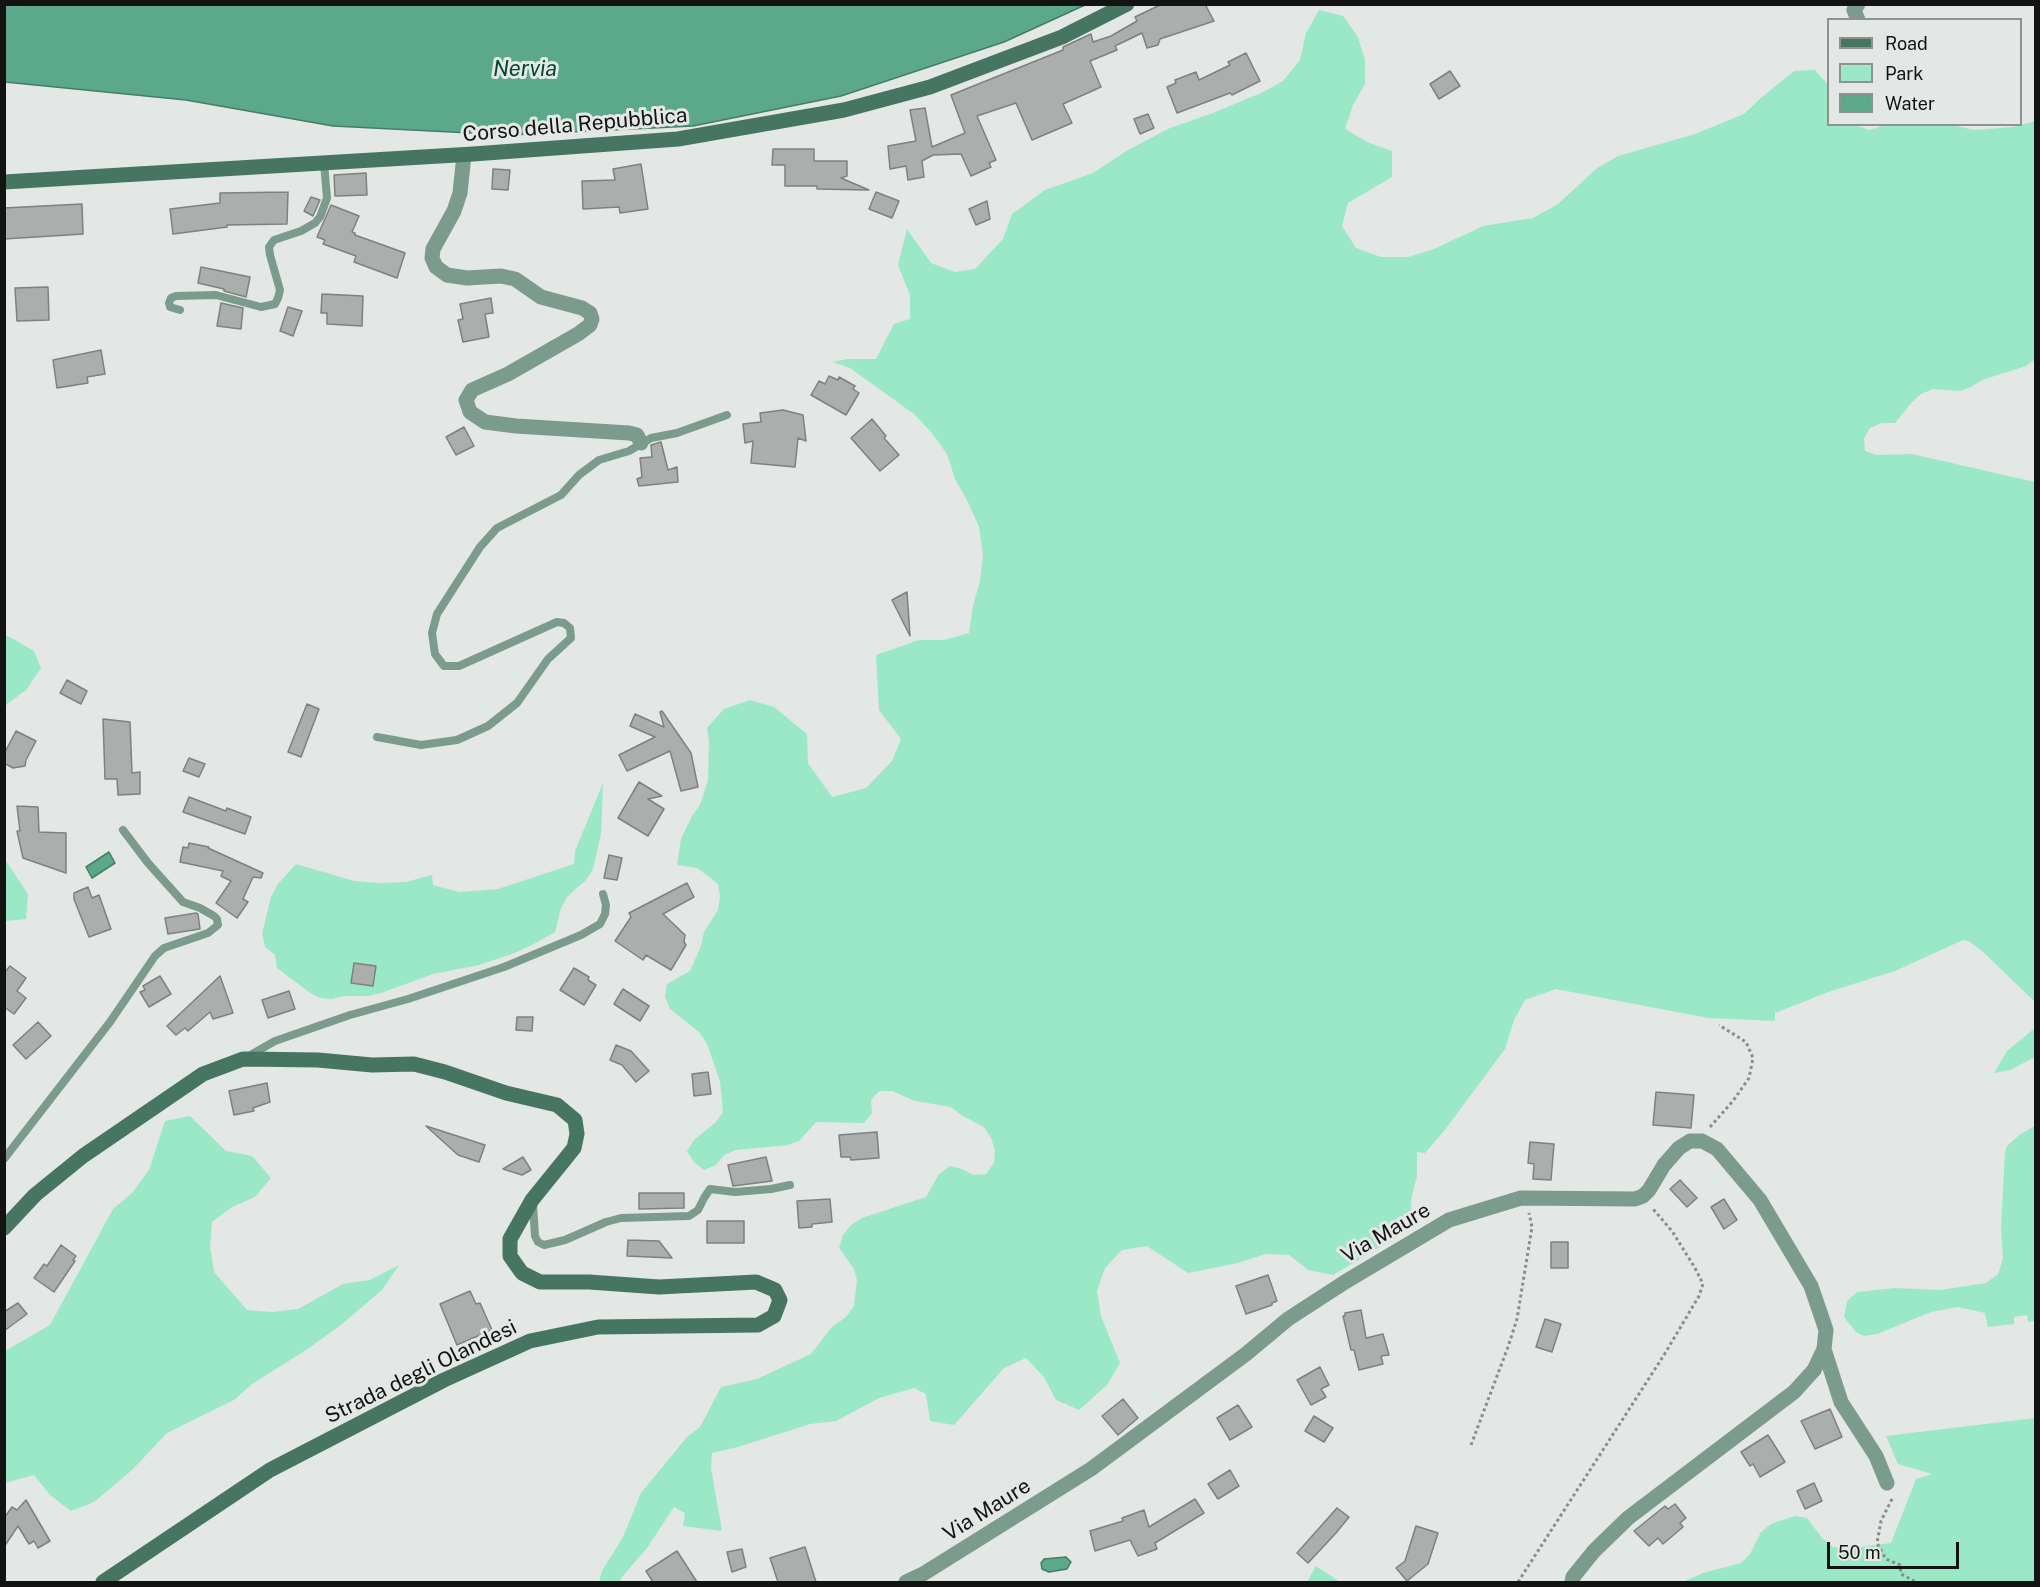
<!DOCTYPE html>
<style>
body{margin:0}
#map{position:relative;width:2040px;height:1587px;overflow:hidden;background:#e3e7e5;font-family:"Public Sans",sans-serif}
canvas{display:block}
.frame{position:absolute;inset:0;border:6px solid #121312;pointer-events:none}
.legend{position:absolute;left:1827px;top:18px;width:195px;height:108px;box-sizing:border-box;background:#e3e7e5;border:2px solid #8f9291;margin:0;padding:8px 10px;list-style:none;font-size:18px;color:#121312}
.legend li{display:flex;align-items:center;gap:12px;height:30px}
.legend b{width:30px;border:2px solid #8f9291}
.scale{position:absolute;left:1827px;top:1542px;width:132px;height:27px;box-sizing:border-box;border:3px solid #121312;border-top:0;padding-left:8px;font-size:18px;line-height:21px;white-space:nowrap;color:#121312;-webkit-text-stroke:4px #e3e7e5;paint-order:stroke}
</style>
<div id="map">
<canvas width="2040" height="1587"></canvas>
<div class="frame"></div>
<ul class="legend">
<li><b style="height:8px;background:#467662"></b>Road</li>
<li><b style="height:16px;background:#9be8c7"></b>Park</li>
<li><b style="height:16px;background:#5ba98a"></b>Water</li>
</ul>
<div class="scale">50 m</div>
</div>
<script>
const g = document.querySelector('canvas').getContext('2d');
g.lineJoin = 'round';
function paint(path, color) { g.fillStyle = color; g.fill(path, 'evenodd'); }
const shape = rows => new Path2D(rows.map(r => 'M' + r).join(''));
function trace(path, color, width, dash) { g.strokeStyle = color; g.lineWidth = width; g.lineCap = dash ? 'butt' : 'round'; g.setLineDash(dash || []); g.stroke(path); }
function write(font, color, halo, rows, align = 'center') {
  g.font = font + ' "Public Sans",sans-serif'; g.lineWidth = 6; g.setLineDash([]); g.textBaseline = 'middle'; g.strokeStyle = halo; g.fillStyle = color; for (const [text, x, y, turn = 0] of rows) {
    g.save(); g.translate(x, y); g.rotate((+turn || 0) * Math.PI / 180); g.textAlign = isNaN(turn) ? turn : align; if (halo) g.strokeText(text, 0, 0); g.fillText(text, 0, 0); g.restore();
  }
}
paint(shape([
 [1319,10,1343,16,1358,37,1365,60,1365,84,1353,105,1345,129,1367,142,1392,151,1392,177,1348,203,1342,226,1356,248,1381,257,1408,257,1434,249,1483,226,1533,218,1558,204,1596,169,1618,156,1695,134,1744,114,1762,97,1794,71,1815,70,1828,85,1828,124,1855,125,1869,130,1886,125,1947,124,1974,130,2013,127,2035,121,2035,359,2026,366,1982,380,1971,387,1960,391,1933,389,1921,394,1912,402,1895,423,1882,423,1870,428,1864,438,1865,451,1877,455,1912,454,2035,482,2035,1002,1982,951,1970,942,1963,940,1895,971,1831,991,1775,1013,1775,1021,1708,1018,1556,989,1525,1000,1514,1020,1505,1049,1444,1131,1425,1153,1417,1152,1417,1176,1411,1200,1412,1228,1333,1275,1308,1270,1289,1255,1265,1254,1238,1263,1188,1273,1147,1246,1122,1250,1105,1268,1097,1291,1101,1316,1120,1363,1107,1385,1079,1410,1056,1400,1044,1377,1026,1358,1004,1368,954,1425,930,1421,926,1394,914,1388,879,1398,836,1421,810,1424,738,1447,712,1453,711,1468,722,1531,683,1526,685,1513,674,1507,647,1548,622,1577,619,1582,599,1582,602,1571,623,1537,641,1493,687,1437,700,1427,721,1387,757,1379,811,1354,832,1327,846,1317,854,1306,857,1280,854,1269,839,1248,843,1235,851,1225,862,1218,926,1197,939,1174,950,1166,962,1169,973,1175,986,1174,994,1163,995,1150,991,1138,984,1127,961,1115,951,1107,915,1101,892,1091,879,1091,871,1100,872,1113,864,1123,816,1122,799,1141,788,1145,736,1150,724,1155,716,1165,704,1170,694,1162,687,1151,694,1140,715,1123,723,1112,720,1081,707,1044,700,1033,670,1009,665,997,667,984,690,971,701,946,704,932,718,910,720,896,718,884,708,876,697,868,677,865,681,839,692,816,700,805,708,780,709,741,707,728,724,709,750,700,774,707,807,734,808,763,832,797,866,788,892,761,901,739,879,710,876,655,919,640,944,640,969,633,973,606,980,581,983,555,979,527,968,502,955,479,947,454,932,433,914,414,850,368,833,362,847,359,876,359,894,324,910,319,910,295,898,265,907,229,931,263,955,272,975,269,1003,239,1012,214,1045,190,1093,173,1128,150,1170,128,1213,113,1261,93,1283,81,1300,60,1306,33],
 [4,625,6,635,34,651,41,668,27,689,5,706],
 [603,783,601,834,593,869,586,880,567,897,561,908,555,932,530,946,512,954,479,965,433,974,381,993,369,996,344,996,332,999,320,998,309,992,277,968,275,955,265,947,262,934,271,897,278,884,296,864,354,881,380,883,406,882,432,875,433,885,459,892,498,889,574,864,575,851],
 [4,858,28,894,26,919,5,921],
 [2035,1028,2035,1057,2010,1070,1994,1073,2007,1051],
 [190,1116,226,1151,252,1156,271,1178,255,1197,232,1207,212,1222,210,1246,214,1272,247,1310,272,1312,298,1309,343,1284,370,1280,399,1265,382,1290,342,1324,309,1348,252,1384,234,1400,167,1433,132,1470,94,1502,71,1511,50,1495,34,1475,5,1483,5,1351,50,1325,113,1209,133,1192,149,1170,165,1121],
 [2035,1126,2035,1321,2028,1322,2027,1315,2014,1317,2014,1324,1988,1327,1985,1313,1958,1307,1931,1312,1877,1334,1864,1336,1856,1332,1844,1317,1847,1301,1857,1292,1895,1288,1940,1290,1986,1283,1998,1274,2003,1258,2001,1227,2005,1152,2007,1146,2019,1135],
 [2035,1418,2035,1582,1683,1582,1703,1573,1741,1563,1750,1554,1761,1532,1771,1524,1795,1516,1807,1518,1823,1539,1833,1547,1845,1549,1891,1543,1916,1479,1932,1474,1898,1464,1886,1436],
 [1316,1566,1340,1582,1307,1582]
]), '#9be8c7');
const water = shape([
 [5,4,1085,4,1085,5,1004,42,841,96,693,126,510,135,333,126,186,100,5,82,5,4],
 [109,852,115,863,92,878,86,867,109,852],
 [1066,1557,1071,1562,1067,1569,1049,1572,1042,1569,1041,1563,1044,1559,1066,1557]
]);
paint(water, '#5ba98a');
trace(water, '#457c66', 1.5);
const building = shape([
 [1162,4,1205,4,1214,21,1160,39,1158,45,1147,48,1142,33,1115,46,1117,50,1090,61,1101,87,1063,104,1072,123,1032,140,1016,103,977,116,996,160,989,163,991,167,971,176,961,154,933,155,922,161,924,177,908,180,906,166,890,169,888,146,916,141,910,110,925,108,932,147,965,133,951,95,1063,50,1063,47,1091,34,1093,42,1111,36,1137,21,1135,17,1162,4],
 [1246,53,1260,81,1232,95,1230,93,1177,113,1167,87,1176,83,1175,80,1196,72,1199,80,1230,65,1228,62,1246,53],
 [1450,71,1460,86,1439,99,1430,84,1450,71],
 [1148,114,1154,128,1140,134,1134,119,1148,114],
 [773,149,814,149,814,161,847,161,847,176,841,178,869,190,817,189,817,186,785,186,785,165,772,165,773,149],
 [641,164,648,209,620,213,619,207,583,209,582,181,615,180,613,169,641,164],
 [493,169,510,170,508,190,492,189,493,169],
 [366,173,367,195,335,196,334,175,366,173],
 [288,192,287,224,227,225,227,227,173,234,170,209,220,203,220,193,288,192],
 [876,192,899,201,892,218,869,209,876,192],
 [311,197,320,200,313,216,304,211,311,197],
 [987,201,990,219,976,225,969,209,987,201],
 [82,204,83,234,4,239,4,208,82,204],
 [331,205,359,216,352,232,355,233,355,235,405,253,397,278,354,262,356,256,323,244,325,240,317,237,331,205],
 [201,267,250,277,246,297,224,291,224,289,198,283,201,267],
 [48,287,49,320,17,321,15,288,48,287],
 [322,294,363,296,362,326,327,324,327,313,321,313,322,294],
 [491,298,493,313,485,314,489,337,463,342,458,320,463,319,460,304,491,298],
 [221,303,243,308,241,329,217,326,221,303],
 [288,307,302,311,293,336,280,331,288,307],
 [101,350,105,374,87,377,88,383,57,388,53,360,101,350],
 [829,376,838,380,839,377,855,386,853,389,859,393,846,415,811,395,819,381,825,384,829,376],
 [783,410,803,415,806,441,798,438,795,467,751,463,753,441,745,443,743,424,761,422,760,413,783,410],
 [872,419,886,436,884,438,899,455,880,471,851,438,872,419],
 [464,427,474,446,456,455,446,437,464,427],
 [661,442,668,470,677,467,678,482,639,486,637,479,642,477,640,458,652,457,651,445,661,442],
 [907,592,910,636,892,600,907,592],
 [67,680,87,691,81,704,60,693,67,680],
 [307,704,319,709,301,757,288,752,307,704],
 [662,711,691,753,698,787,681,791,670,751,627,771,619,755,655,737,630,726,635,714,664,727,660,712,662,711],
 [103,719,130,722,132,773,140,772,140,794,118,795,117,779,105,779,103,719],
 [16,731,36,741,26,760,25,766,13,768,4,763,4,754,16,731],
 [189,758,205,764,199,777,183,771,189,758],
 [639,782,662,796,648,799,664,809,648,836,618,818,639,782],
 [189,797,226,811,227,808,251,817,245,834,183,812,189,797],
 [17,806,38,807,39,832,66,833,66,873,23,858,17,831,20,831,17,806],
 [189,843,209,847,208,848,263,873,261,878,253,877,243,899,248,902,237,918,216,903,231,881,221,876,223,871,180,862,183,847,188,848,189,843],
 [609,855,622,858,617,880,604,878,609,855],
 [687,883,694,897,663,914,685,935,684,942,686,945,671,970,646,955,643,960,615,941,631,917,629,913,687,883],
 [88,887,92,898,99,895,111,929,89,937,74,899,74,893,88,887],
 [196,913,198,914,200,929,168,934,165,918,196,913],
 [354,963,376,966,373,986,351,983,354,963],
 [10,966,26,978,17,991,26,998,14,1014,4,1007,4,973,10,966],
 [574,968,589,977,588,980,596,985,584,1005,560,990,574,968],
 [160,976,171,994,149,1007,140,992,145,990,143,986,160,976],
 [220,976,233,1013,213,1019,210,1012,188,1031,185,1028,176,1035,167,1026,220,976],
 [623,989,649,1006,640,1021,614,1004,623,989],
 [289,991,295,1009,268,1018,262,1000,289,991],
 [517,1017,533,1017,532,1031,516,1030,517,1017],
 [38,1022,51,1036,26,1059,13,1045,38,1022],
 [616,1045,631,1051,649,1071,636,1082,622,1065,610,1060,616,1045],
 [708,1072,711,1094,694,1096,692,1074,708,1072],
 [267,1083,270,1102,253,1108,254,1111,234,1115,229,1091,267,1083],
 [1656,1092,1694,1095,1691,1128,1653,1125,1656,1092],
 [426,1126,485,1145,479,1162,458,1155,426,1126],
 [877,1132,879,1158,851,1160,850,1157,841,1157,839,1135,877,1132],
 [1530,1142,1554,1144,1551,1180,1533,1179,1534,1164,1528,1163,1530,1142],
 [523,1157,531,1170,522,1175,503,1169,523,1157],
 [766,1157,772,1181,733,1186,728,1165,766,1157],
 [1680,1180,1697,1198,1687,1207,1670,1189,1680,1180],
 [639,1193,684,1193,684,1208,639,1209,639,1193],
 [830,1199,832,1222,812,1224,812,1227,799,1228,797,1201,830,1199],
 [1724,1199,1737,1220,1724,1229,1711,1207,1724,1199],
 [707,1221,744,1221,744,1243,707,1243,707,1221],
 [628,1240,659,1241,672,1258,627,1256,628,1240],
 [1551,1242,1568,1242,1568,1268,1551,1268,1551,1242],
 [61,1245,76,1256,73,1260,75,1261,54,1292,34,1278,44,1264,47,1266,61,1245],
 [1268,1275,1277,1301,1272,1303,1272,1305,1246,1314,1236,1286,1268,1275],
 [470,1291,476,1304,480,1303,492,1330,457,1345,440,1304,470,1291],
 [18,1303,27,1314,4,1331,4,1312,18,1303],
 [1361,1310,1366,1338,1383,1334,1389,1355,1381,1356,1383,1364,1359,1370,1354,1350,1351,1350,1343,1316,1345,1316,1345,1313,1361,1310],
 [1545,1319,1561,1324,1552,1352,1536,1347,1545,1319],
 [1320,1367,1329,1385,1321,1389,1326,1397,1311,1405,1297,1380,1320,1367],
 [1123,1399,1138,1418,1118,1435,1102,1416,1123,1399],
 [1238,1405,1252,1427,1230,1440,1217,1418,1238,1405],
 [1830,1409,1842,1437,1815,1449,1801,1421,1830,1409],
 [1314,1416,1333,1428,1324,1442,1305,1431,1314,1416],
 [1768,1435,1785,1462,1760,1477,1753,1464,1750,1466,1741,1452,1768,1435],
 [1230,1470,1239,1486,1218,1499,1208,1484,1230,1470],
 [1814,1483,1822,1501,1805,1509,1797,1491,1814,1483],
 [1195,1499,1204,1513,1155,1543,1157,1549,1138,1556,1130,1540,1095,1551,1090,1531,1123,1521,1122,1518,1144,1510,1149,1527,1195,1499],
 [26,1500,50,1541,38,1548,34,1541,29,1544,18,1526,4,1547,4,1518,12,1507,17,1510,26,1500],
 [1675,1504,1686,1518,1680,1523,1683,1527,1663,1544,1658,1538,1649,1546,1634,1531,1665,1506,1668,1509,1675,1504],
 [1337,1508,1349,1517,1336,1533,1308,1563,1297,1553,1337,1508],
 [1416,1526,1438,1533,1428,1564,1407,1581,1396,1568,1405,1561,1416,1526],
 [805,1547,816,1582,778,1582,770,1558,805,1547],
 [742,1549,746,1567,732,1572,727,1552,742,1549],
 [677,1551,697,1582,653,1582,646,1571,677,1551]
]);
paint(building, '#aaaeac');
trace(building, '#7e8180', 1.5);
trace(shape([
 [1710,1127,1733,1101,1749,1078,1753,1058,1746,1042,1719,1025],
 [1471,1445,1508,1347,1517,1319,1532,1227,1529,1213],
 [1892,1499,1881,1521,1877,1543,1886,1559,1900,1565,1901,1574,1916,1582],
 [1518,1582,1664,1355,1699,1296,1703,1284,1695,1268,1672,1231,1653,1209]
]), '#8a8d8b', 3, [3, 3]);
trace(shape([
 [180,310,170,307,169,303,171,298,176,296,216,295,261,307,275,304,278,298,280,290,270,255,269,247,274,240,301,231,315,223,320,217,327,198,324,163],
 [377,737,421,745,457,740,488,726,517,703,548,659,571,638,570,628,564,623,557,622,459,666,444,666,435,654,432,633,437,614,480,547,497,528,561,495,579,475,599,460,629,451,651,438,677,433,727,415],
 [247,1057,275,1041,350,1015,408,999,504,967,581,935,600,924,605,914,606,905,603,894],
 [4,1159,110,1022,155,956,164,948,208,933,218,925,217,919,214,916,200,908,183,902,148,863,123,830],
 [533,1204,535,1236,538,1242,544,1245,565,1240,606,1222,621,1218,689,1216,698,1210,704,1198,710,1189,735,1192,771,1189,790,1185]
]), '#7b9b8d', 8);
trace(shape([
 [1858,4,1854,10,1858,20],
 [464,155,460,193,454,211,433,249,432,258,436,267,447,275,467,278,501,276,515,279,541,297,582,308,590,313,592,319,590,325,578,334,508,374,472,390,466,400,470,412,485,422,516,426,629,433,637,435,641,443],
 [1824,1349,1841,1402,1876,1456,1887,1483],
 [906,1582,923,1574,1091,1469,1246,1354,1288,1319,1345,1282,1449,1220,1521,1198,1635,1199,1643,1196,1649,1190,1664,1165,1679,1148,1690,1141,1702,1141,1717,1149,1760,1200,1811,1286,1826,1330,1824,1349,1814,1370,1794,1392,1628,1518,1594,1551,1573,1577,1572,1582]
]), '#7b9b8d', 15);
trace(shape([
 [4,182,473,154,678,139,844,110,930,87,1062,37,1127,4],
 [4,1228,35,1195,83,1156,203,1074,243,1059,318,1060,372,1065,414,1064,445,1072,506,1093,557,1105,575,1120,577,1134,574,1148,532,1200,510,1239,510,1256,522,1273,540,1282,589,1282,659,1287,756,1282,775,1290,780,1300,774,1316,758,1325,598,1327,530,1341,444,1380,270,1470,103,1582]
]), '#467662', 15);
write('21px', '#121312', '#e3e7e5', [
 ["Corso della Repubblica",575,125,-5],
 ["Via Maure",1386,1233,-30],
 ["Strada degli Olandesi",421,1372,-26],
 ["Via Maure",987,1510,-32]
]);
write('italic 22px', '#004531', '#e3e7e5', [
 ["Nervia",525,69]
]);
</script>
